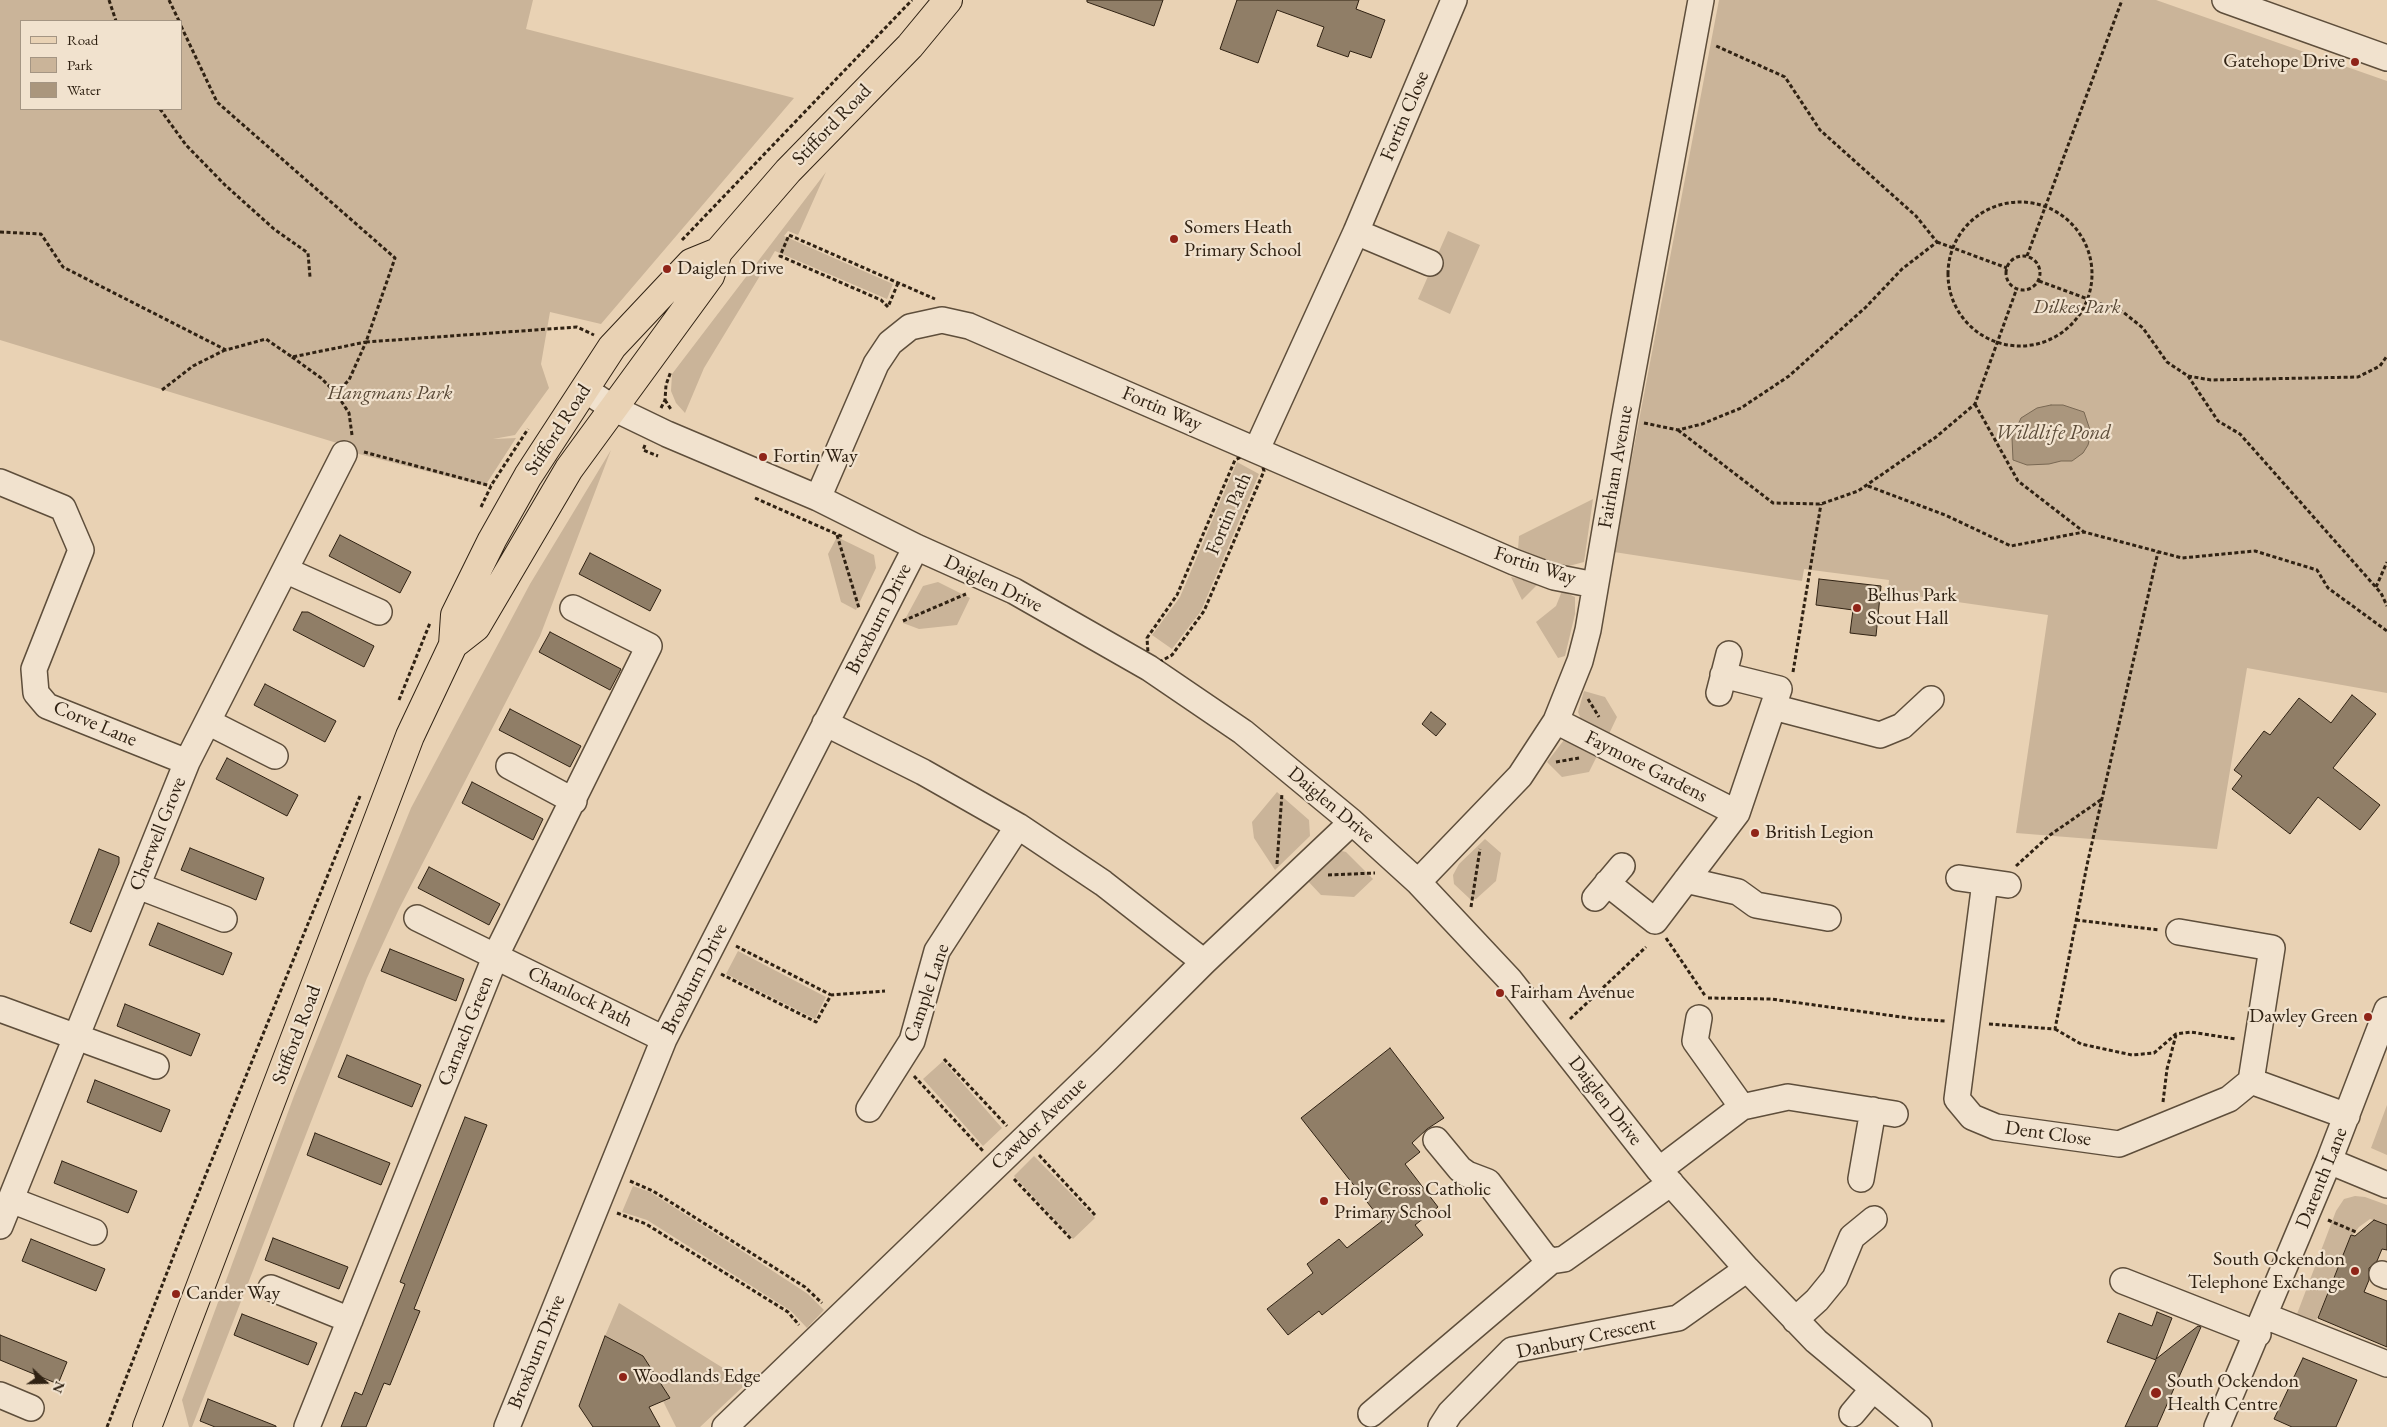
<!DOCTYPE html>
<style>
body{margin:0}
#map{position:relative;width:2387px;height:1427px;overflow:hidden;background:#e9d2b4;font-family:"EB Garamond",serif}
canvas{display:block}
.legend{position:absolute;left:20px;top:20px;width:162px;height:90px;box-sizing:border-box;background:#f1e2ce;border:1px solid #a49583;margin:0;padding:6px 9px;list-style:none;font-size:15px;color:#302213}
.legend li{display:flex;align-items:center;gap:10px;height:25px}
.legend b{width:25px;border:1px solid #a49583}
.north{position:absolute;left:20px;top:1357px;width:50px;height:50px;-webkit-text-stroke:4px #f1e2ce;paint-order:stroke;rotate:111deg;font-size:14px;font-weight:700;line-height:20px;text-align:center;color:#302213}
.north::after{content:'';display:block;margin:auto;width:18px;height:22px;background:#302213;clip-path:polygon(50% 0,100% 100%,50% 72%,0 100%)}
</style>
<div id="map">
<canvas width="2387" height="1427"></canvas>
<ul class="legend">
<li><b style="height:6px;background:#e9d2b4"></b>Road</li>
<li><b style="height:14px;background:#cab499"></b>Park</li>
<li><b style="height:14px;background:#aa967d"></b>Water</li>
</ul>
<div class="north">N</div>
</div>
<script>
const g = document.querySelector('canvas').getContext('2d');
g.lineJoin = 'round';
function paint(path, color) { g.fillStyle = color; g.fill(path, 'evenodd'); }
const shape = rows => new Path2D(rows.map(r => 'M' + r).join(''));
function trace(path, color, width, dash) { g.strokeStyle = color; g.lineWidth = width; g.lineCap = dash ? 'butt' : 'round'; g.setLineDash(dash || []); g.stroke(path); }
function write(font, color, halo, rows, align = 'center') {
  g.font = font + ' "EB Garamond",serif'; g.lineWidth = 4.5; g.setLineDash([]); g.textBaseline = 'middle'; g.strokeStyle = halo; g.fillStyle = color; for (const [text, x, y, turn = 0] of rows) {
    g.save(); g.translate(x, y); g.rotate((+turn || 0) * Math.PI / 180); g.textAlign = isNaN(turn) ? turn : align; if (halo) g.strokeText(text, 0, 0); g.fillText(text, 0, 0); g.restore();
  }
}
paint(shape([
 [0,0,533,0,526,29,794,98,601,324,550,312,541,364,549,388,515,435,493,439,516,438,485,486,359,454,337,443,0,340],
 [21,21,181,21,181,109,21,109],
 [1719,0,2156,0,2387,81,2387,693,2247,668,2217,849,2016,833,2048,615,1888,592,1889,580,1804,569,1802,581,1614,552],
 [826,172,798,235,788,231,784,236,893,284,887,299,775,251,704,368,685,413,676,403,671,391,672,374],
 [1448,231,1480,245,1450,314,1418,299],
 [611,450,540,636,399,909,367,978,192,1427,189,1427,182,1400,294,1096,411,808,530,584],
 [1237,462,1259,474,1201,611,1172,649,1152,635,1180,597],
 [1593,499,1584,562,1565,567,1518,549,1519,536],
 [837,537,874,555,876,568,856,610,841,602,828,554],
 [1511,577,1540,582,1522,600],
 [938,582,970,598,957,625,919,629,903,623,923,586],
 [1562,591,1575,597,1575,614,1565,656,1558,658,1536,622,1556,606],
 [1584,691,1605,697,1617,717,1608,736,1582,722,1578,712],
 [1564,740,1597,756,1589,772,1562,777,1547,762],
 [1277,792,1309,820,1310,836,1275,870,1254,838,1252,822],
 [1485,839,1501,853,1496,881,1476,899,1470,899,1454,884,1453,875,1459,864],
 [1333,849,1346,852,1373,879,1354,897,1321,895,1305,878],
 [738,951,826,997,815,1019,726,974],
 [943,1061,1002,1128,983,1146,923,1079],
 [2387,1105,2387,1155,2371,1148],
 [1034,1156,1095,1218,1073,1239,1014,1176],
 [633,1186,650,1192,730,1243,808,1294,824,1310,807,1328,791,1311,647,1220,622,1212],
 [2355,1196,2365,1197,2387,1205,2387,1225,2370,1219,2359,1227,2349,1240,2316,1321,2297,1314,2336,1211,2344,1199],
 [619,1303,747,1383,700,1427,676,1427,663,1401,669,1398,643,1356,605,1336]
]), '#cab499');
const water = shape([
 [2051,405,2063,405,2084,412,2091,433,2088,445,2083,453,2072,461,2061,461,2049,464,2027,465,2013,460,2012,438,2021,418,2037,408,2051,405]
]);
paint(water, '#aa967d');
trace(water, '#796853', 1);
const building = shape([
 [1087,0,1163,0,1154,26,1087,2,1087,0],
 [1237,0,1359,0,1356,9,1385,20,1371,58,1350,51,1348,57,1317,46,1324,27,1277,10,1258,63,1220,49,1237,0],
 [340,535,411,572,400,593,329,556,340,535],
 [590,553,661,590,650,611,579,574,590,553],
 [1819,579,1881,586,1876,636,1850,633,1853,610,1816,605,1819,579],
 [302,612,308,612,374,646,364,667,293,630,302,612],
 [550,632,621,669,610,690,539,652,550,632],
 [265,684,336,721,325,742,254,705,265,684],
 [2352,695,2376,714,2333,768,2380,805,2360,830,2318,797,2290,834,2232,789,2242,776,2234,770,2264,731,2270,735,2299,698,2331,723,2352,695],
 [510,709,581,746,570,767,499,730,510,709],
 [1431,712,1446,724,1436,736,1422,724,1431,712],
 [227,758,298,795,287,816,216,779,227,758],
 [472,782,543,819,533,840,462,803,472,782],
 [190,848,264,878,256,900,181,870,190,848],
 [99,849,119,857,119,863,91,932,70,923,99,849],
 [429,867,500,904,489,925,418,888,429,867],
 [158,923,232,953,223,975,149,945,158,923],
 [390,949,464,979,456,1001,381,971,390,949],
 [125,1004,200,1034,191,1056,117,1026,125,1004],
 [1390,1048,1444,1118,1427,1129,1412,1143,1420,1152,1405,1164,1438,1207,1415,1225,1423,1235,1322,1315,1319,1311,1288,1335,1267,1309,1313,1273,1307,1264,1339,1239,1347,1248,1382,1221,1301,1118,1390,1048],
 [347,1055,421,1085,412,1107,338,1077,347,1055],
 [95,1080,170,1110,161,1132,87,1102,95,1080],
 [465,1117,487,1125,414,1309,420,1311,390,1385,384,1383,366,1427,341,1427,355,1392,362,1395,405,1284,400,1282,465,1117],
 [315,1133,390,1163,381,1185,307,1155,315,1133],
 [62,1161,137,1191,128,1213,54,1183,62,1161],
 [2374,1220,2387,1225,2387,1250,2382,1249,2377,1261,2369,1268,2369,1280,2364,1292,2387,1301,2387,1347,2318,1318,2351,1235,2355,1236,2374,1220],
 [273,1238,348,1267,339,1289,265,1260,273,1238],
 [31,1239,105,1269,96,1291,22,1261,31,1239],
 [2157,1312,2172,1318,2156,1359,2198,1326,2201,1327,2157,1427,2125,1427,2156,1360,2107,1342,2119,1313,2152,1326,2157,1312],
 [242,1314,317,1343,308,1365,234,1335,242,1314],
 [0,1335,67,1362,58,1384,0,1360,0,1335],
 [605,1336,643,1356,670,1398,649,1407,660,1427,593,1427,579,1406,605,1336],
 [2303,1358,2357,1380,2336,1427,2292,1427,2274,1419,2303,1358],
 [208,1399,276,1426,276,1427,215,1427,200,1421,208,1399]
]);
paint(building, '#907e67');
trace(building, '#302213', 1);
const minor = shape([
 [2225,0,2387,58],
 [1356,232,1430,263],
 [584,389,613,408,667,434,818,498,916,547,1014,591,1149,668,1243,732,1352,822,1418,882,1509,979,1659,1170,1747,1269,1816,1341,1919,1427],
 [1257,449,1356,232,1454,0],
 [0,482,63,508,81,550,34,669,36,693,47,706,187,762],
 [818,498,876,364,890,343,910,327,942,320,969,326,1514,562,1554,577,1595,585],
 [285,570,379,612],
 [1723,675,1779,689,1737,813],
 [1719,693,1729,654],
 [1773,707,1880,735,1902,726,1931,699],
 [1556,721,1737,813,1655,921,1607,883],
 [208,722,275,756],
 [825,723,923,772,1018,826,1103,883,1204,962],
 [509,766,574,801],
 [1959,878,2008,885],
 [1686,880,1738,892,1756,905,1828,918],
 [1418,882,1520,776,1556,721,1580,661,1588,630,1624,419,1701,0],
 [1985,882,1957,1099,1972,1117,1996,1127,2119,1144,2229,1099,2251,1081],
 [138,886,224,919],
 [1595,898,1622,866],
 [417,918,664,1039],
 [2179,932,2272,948,2251,1081],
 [0,1009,156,1066],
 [2251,1081,2347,1116],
 [1742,1107,1788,1097,1895,1114],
 [869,1109,912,1041,937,951,1018,826],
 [1436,1140,1460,1169,1467,1174,1488,1182,1544,1256,1551,1261,1564,1259,1671,1183],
 [2329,1161,2387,1185],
 [1659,1170,1742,1107,1695,1041,1699,1018],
 [1861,1179,1873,1110],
 [11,1200,94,1232],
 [0,1226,187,762,344,454],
 [2382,1274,2387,1276],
 [2123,1281,2258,1334],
 [271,1288,350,1320],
 [2265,1316,2387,1364],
 [1795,1320,1817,1300,1835,1278,1852,1237,1874,1219],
 [0,1395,31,1408],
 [1371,1414,1551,1261],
 [1852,1414,1873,1389],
 [307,1427,496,955,649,646,573,608],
 [507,1427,664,1039,916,547],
 [725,1427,1107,1059,1204,962,1352,822],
 [1441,1427,1450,1413,1512,1350,1678,1318,1747,1269],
 [2217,1427,2329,1161,2387,1010]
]);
const major = shape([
 [453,645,476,627,569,469,710,276,718,252,788,171,910,46,948,0],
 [147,1427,410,736,453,645,455,615,492,540,528,476,612,347,691,263,718,252]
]);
trace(minor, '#5e4e3b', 28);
trace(major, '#302213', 30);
trace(shape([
 [109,0,116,21],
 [169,0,179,21],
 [181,26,217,102,395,258,366,342,577,327,594,335],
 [160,109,186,145,225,185,274,229,308,253,310,277],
 '1948 274a72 72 0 1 1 144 0a72 72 0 1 1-144 0Z',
 [0,232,41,234,63,267,226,350,266,339,292,357,366,342],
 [682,240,912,0],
 [1937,242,2007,268],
 [2027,256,2122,0],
 '2006 273a17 17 0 1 1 34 0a17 17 0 1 1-34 0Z',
 [2039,281,2123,312,2143,328,2167,362,2188,376,2211,380,2358,377,2380,366,2387,356],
 [898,283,888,307,881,300,780,256,789,235,935,299],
 [292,357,321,378,336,393],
 [2188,376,2218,421,2240,434,2381,593,2387,606],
 [162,390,193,366,225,350],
 [665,400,672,411],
 [1975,404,2018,481,2084,532],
 [661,408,665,400,666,385,671,371],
 [1644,423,1678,430,1702,424,1741,408,1789,376,1866,307,1902,269,1937,242,1916,216,1820,130,1785,77,1714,45],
 [1678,430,1773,503,1821,504,1858,491,1936,437,1975,404,2017,288],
 [352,435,349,413,336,393,349,380,366,342],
 [645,445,643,450,658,456],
 [1257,449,1264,471,1204,611,1172,655,1149,668,1147,638,1177,595,1235,460,1257,449],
 [364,452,491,486],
 [1868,486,1945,515,2011,546,2084,532,2182,558,2255,551,2317,570,2328,588,2387,631],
 [755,498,843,537],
 [481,507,492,484,528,429],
 [837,535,859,608],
 [2376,587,2387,562],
 [903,621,966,594],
 [1793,672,1821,504],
 [1588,699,1599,717],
 [399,700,430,623],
 [1556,762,1579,758],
 [1277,864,1282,793],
 [2016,866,2050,835,2102,799],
 [1328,875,1375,873],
 [1471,907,1480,849],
 [2076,920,2159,930],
 [1666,938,1706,997],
 [736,946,831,995],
 [721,974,816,1022,831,995,885,991],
 [1708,998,1771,999,1916,1019,1945,1021],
 [1570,1019,1646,947],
 [1989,1024,2055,1029,2087,865,2158,552],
 [2055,1029,2081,1044,2132,1055,2154,1053,2176,1034,2191,1032,2236,1039],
 [944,1059,1007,1126],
 [914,1076,983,1151],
 [2163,1102,2167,1069,2176,1035],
 [1039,1155,1096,1216],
 [1014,1179,1072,1240],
 [630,1181,653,1191,805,1287,822,1303],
 [617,1213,646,1224,788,1312,799,1325],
 [2328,1220,2356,1232],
 [107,1427,189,1216,360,796]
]), '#302213', 3, [4, 2.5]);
trace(minor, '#f1e2ce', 25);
trace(major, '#e9d2b4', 28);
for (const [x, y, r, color] of [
 [2355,62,5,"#8f2418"],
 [1174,239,5,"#8f2418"],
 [667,269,5,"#8f2418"],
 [763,457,5,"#8f2418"],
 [1857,608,5,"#8f2418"],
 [1755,833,5,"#8f2418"],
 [1500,993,5,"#8f2418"],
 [2368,1017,5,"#8f2418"],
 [1324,1201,5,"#8f2418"],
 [2355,1271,5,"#8f2418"],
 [176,1294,5,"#8f2418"],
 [623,1377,5,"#8f2418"],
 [2156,1393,6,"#8f2418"]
]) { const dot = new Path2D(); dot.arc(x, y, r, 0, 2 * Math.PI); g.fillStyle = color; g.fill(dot); trace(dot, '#f1e2ce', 2); }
write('20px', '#302213', '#f1e2ce', [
 ["Gatehope Drive",2345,62,"right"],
 ["Somers Heath",1184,228],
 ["Primary School",1184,251],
 ["Daiglen Drive",677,269],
 ["Fortin Way",773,457],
 ["Belhus Park",1867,596],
 ["Scout Hall",1867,619],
 ["British Legion",1765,833],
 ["Fairham Avenue",1510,993],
 ["Dawley Green",2358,1017,"right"],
 ["Holy Cross Catholic",1334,1190],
 ["Primary School",1334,1213],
 ["South Ockendon",2345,1260,"right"],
 ["Telephone Exchange",2345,1283,"right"],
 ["Cander Way",186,1294],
 ["Woodlands Edge",633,1377],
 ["South Ockendon",2167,1382],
 ["Health Centre",2167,1405]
], 'left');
write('20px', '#302213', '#f1e2ce', [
 ["Fortin Close",1405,116,-67],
 ["Stifford Road",832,125,-46],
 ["Fortin Way",1162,409,23],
 ["Stifford Road",558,430,-57],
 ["Fairham Avenue",1616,467,-80],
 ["Fortin Path",1229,514,-67],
 ["Fortin Way",1535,566,18],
 ["Daiglen Drive",993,584,26],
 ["Broxburn Drive",879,619,-63],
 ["Corve Lane",95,724,23],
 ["Faymore Gardens",1646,767,27],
 ["Daiglen Drive",1331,805,40],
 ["Cherwell Grove",158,834,-68],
 ["Broxburn Drive",695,979,-63],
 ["Cample Lane",927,993,-71],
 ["Chanlock Path",580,997,26],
 ["Carnach Green",466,1031,-68],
 ["Stifford Road",297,1035,-69],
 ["Daiglen Drive",1605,1101,52],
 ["Cawdor Avenue",1039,1124,-44],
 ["Dent Close",2048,1134,8],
 ["Darenth Lane",2322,1178,-68],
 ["Danbury Crescent",1586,1338,-12],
 ["Broxburn Drive",537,1352,-68]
]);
write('italic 20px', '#564634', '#f1e2ce', [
 ["Dilkes Park",2077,308],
 ["Hangmans Park",390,394]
]);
write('italic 21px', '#5b4b38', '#f1e2ce', [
 ["Wildlife Pond",2053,433]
]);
</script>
